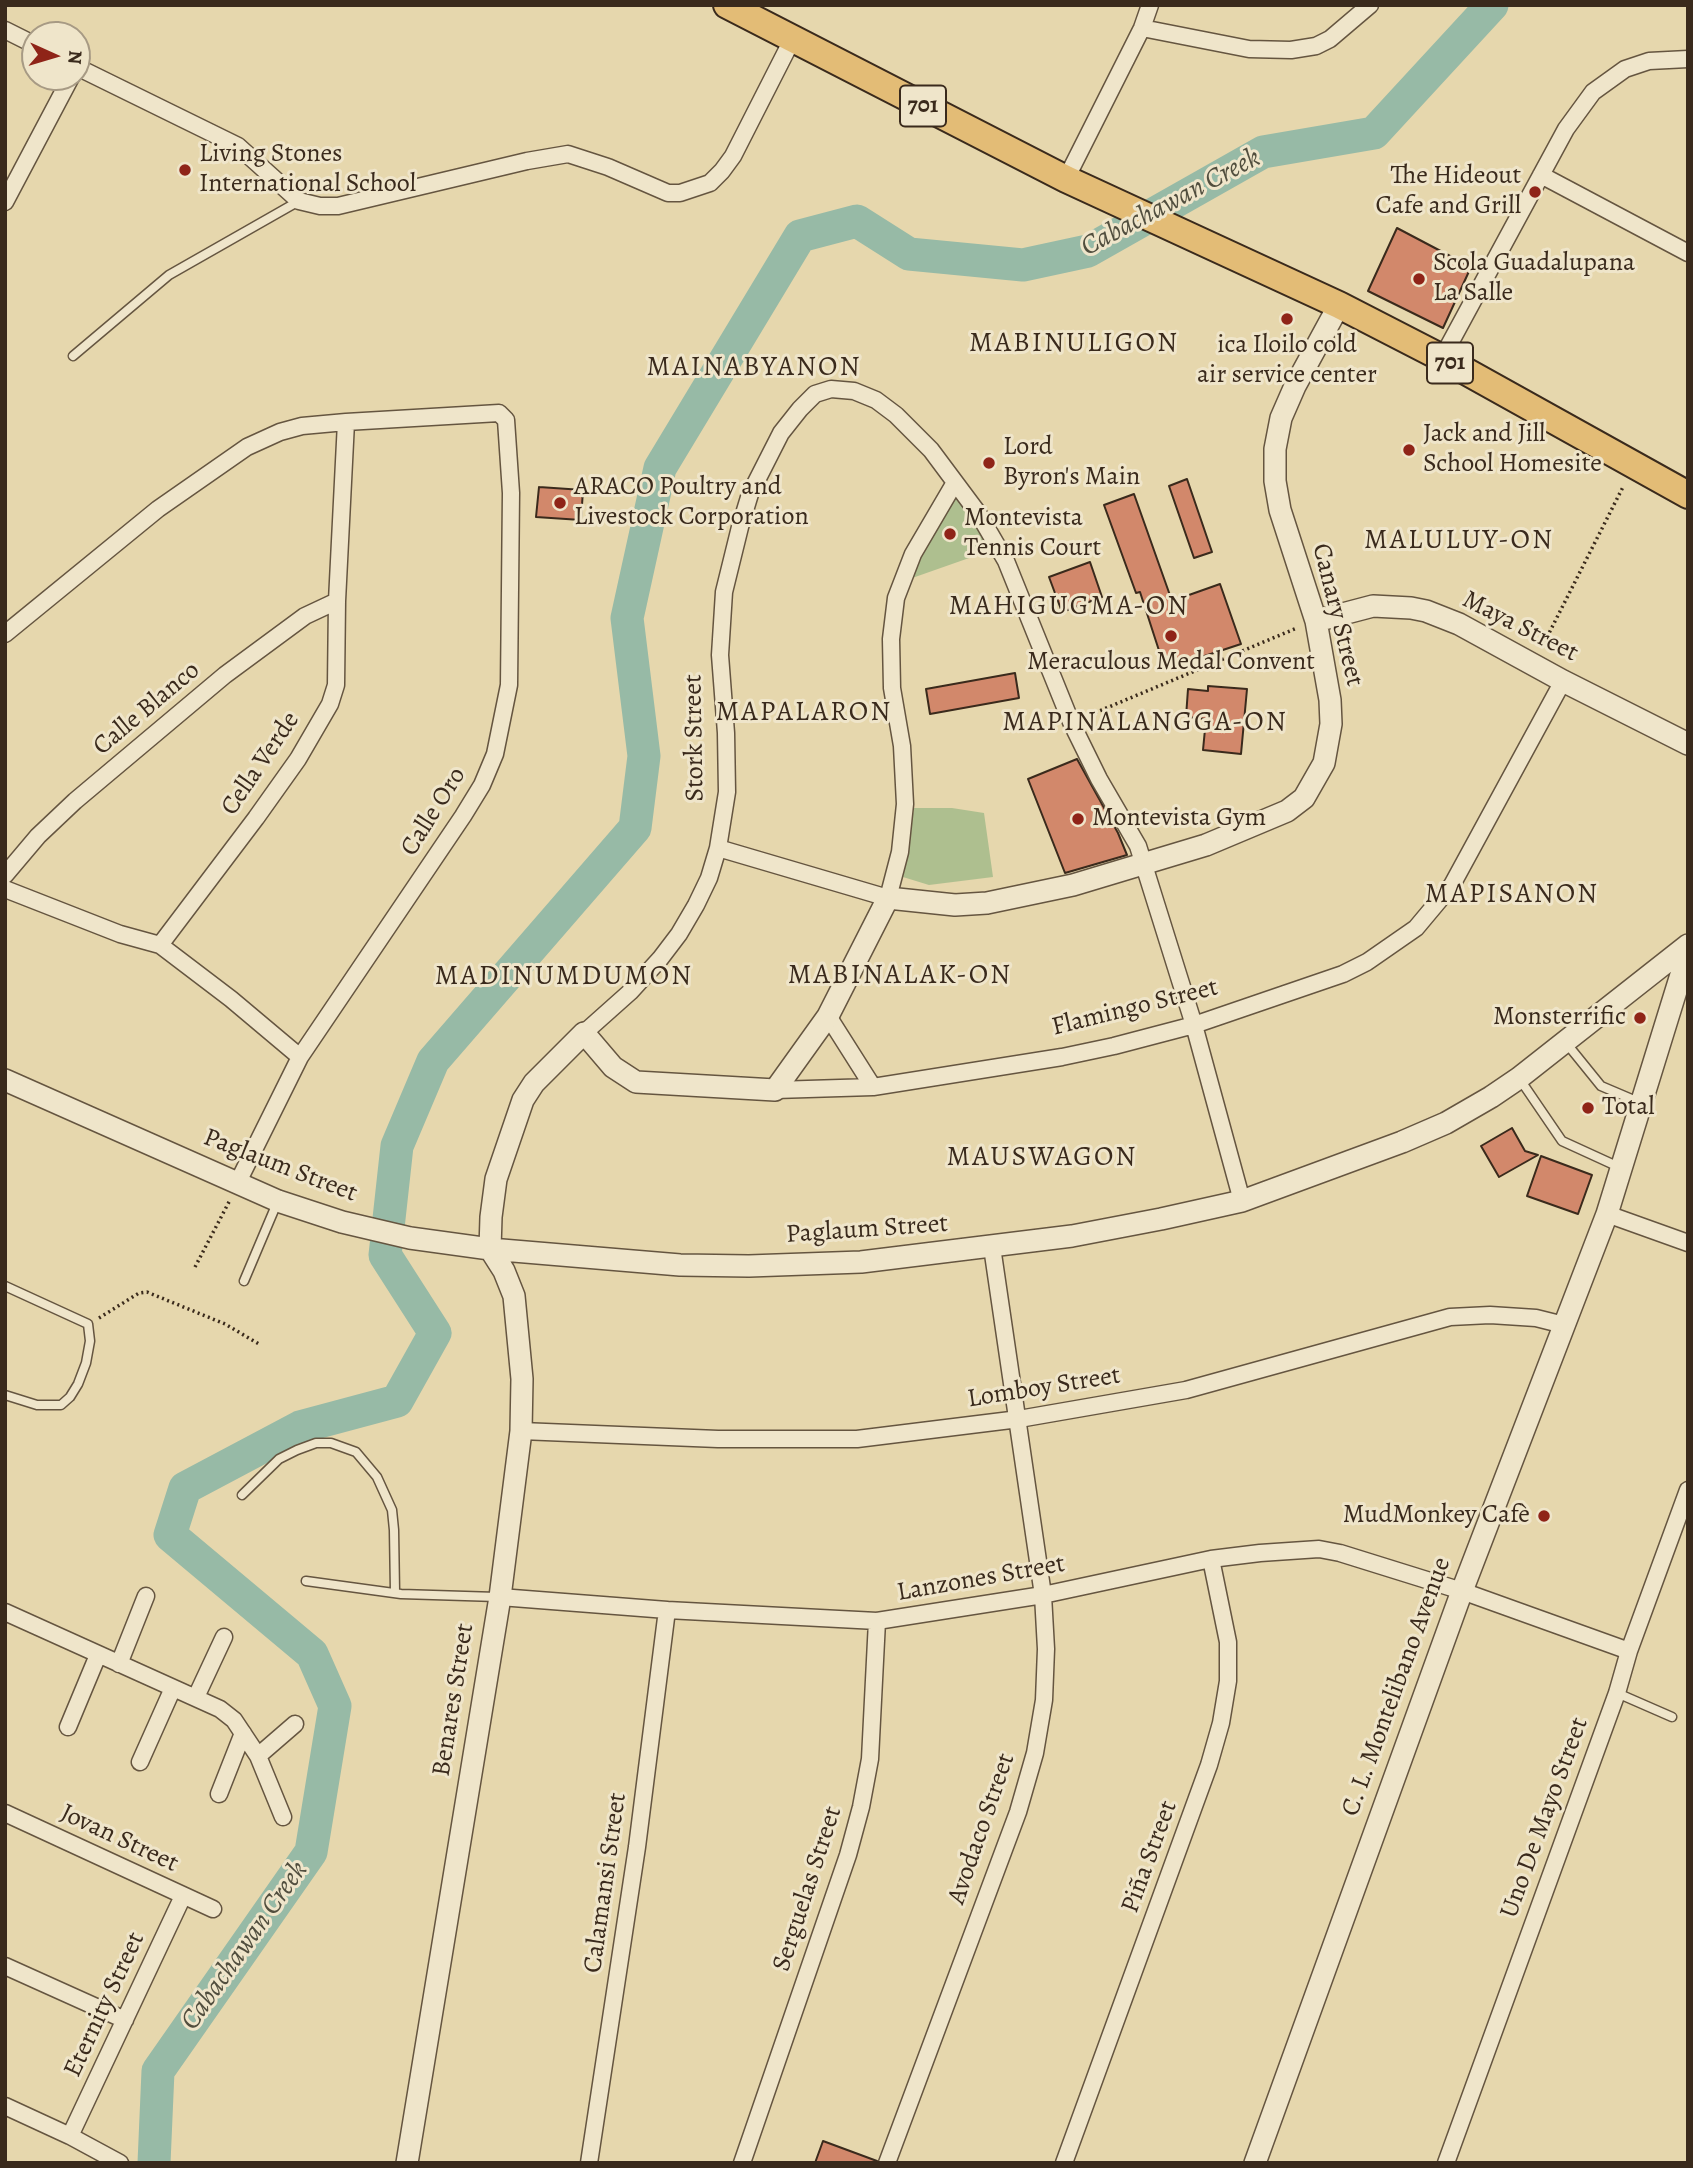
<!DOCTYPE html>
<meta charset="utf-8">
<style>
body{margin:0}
#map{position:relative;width:1693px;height:2168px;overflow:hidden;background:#e6d7ad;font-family:Alegreya,serif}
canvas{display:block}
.frame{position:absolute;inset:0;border:7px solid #3a2a1c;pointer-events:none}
.north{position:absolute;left:21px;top:21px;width:70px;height:70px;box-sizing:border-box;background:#efe5ca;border:2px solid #a79a84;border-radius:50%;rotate:94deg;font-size:19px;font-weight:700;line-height:28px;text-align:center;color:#3a2a1c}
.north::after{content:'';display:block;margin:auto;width:24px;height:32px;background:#8f2418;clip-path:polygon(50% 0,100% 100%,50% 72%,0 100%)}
</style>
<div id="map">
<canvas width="1693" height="2168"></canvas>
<div class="frame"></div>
<div class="north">N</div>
</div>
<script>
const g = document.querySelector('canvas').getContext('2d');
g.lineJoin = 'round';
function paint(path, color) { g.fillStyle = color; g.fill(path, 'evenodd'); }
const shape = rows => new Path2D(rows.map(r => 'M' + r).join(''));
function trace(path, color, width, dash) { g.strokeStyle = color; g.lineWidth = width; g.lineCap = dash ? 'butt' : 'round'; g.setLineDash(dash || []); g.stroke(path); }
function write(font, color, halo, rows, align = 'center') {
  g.font = font + ' Alegreya,serif'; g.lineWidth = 6; g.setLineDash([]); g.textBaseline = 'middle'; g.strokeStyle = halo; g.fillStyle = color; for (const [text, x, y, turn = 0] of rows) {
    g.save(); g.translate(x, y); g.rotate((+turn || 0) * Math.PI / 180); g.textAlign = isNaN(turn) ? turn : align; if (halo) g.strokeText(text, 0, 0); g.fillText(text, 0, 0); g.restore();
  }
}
paint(shape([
 [955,484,989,551,898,583],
 [914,808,952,808,984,813,993,877,929,885,903,877]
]), '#aebf8f');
trace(shape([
 [154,2163,158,2071,311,1852,335,1706,312,1654,170,1535,185,1488,300,1427,397,1401,435,1333,385,1255,397,1146,433,1061,635,828,644,756,627,618,660,468,800,236,857,221,909,254,1023,265,1088,251,1263,152,1374,133,1492,5]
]), '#97baa6', 33);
const building = shape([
 [1397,228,1471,267,1443,328,1368,291,1397,228],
 [1187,479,1212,552,1194,558,1169,486,1187,479],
 [539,487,583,490,581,520,536,517,539,487],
 [1134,494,1172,601,1220,584,1241,644,1165,669,1140,592,1136,593,1104,505,1134,494],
 [1090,562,1102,597,1062,612,1049,577,1090,562],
 [1015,673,1019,698,930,714,926,689,1015,673],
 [1208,686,1247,689,1241,754,1203,750,1206,719,1186,717,1188,689,1208,691,1208,686],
 [1077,759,1118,833,1127,855,1065,873,1028,779,1077,759],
 [1512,1128,1525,1151,1538,1155,1499,1177,1481,1146,1512,1128],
 [1541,1156,1592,1175,1578,1214,1527,1196,1541,1156],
 [823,2141,877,2161,877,2163,815,2163,823,2141]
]);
paint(building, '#d2886b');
trace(building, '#3a2a1c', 2);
const service = shape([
 [73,356,169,275,299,201],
 [1567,1044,1601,1086,1641,1103],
 [1519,1078,1562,1141,1621,1168],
 [244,1281,277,1203],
 [5,1286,88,1324,90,1341,86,1363,78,1384,70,1397,61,1405,37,1405,5,1395],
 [242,1495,279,1459,297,1450,316,1443,331,1443,356,1452,377,1477,392,1510,394,1530,395,1592],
 [306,1581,401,1594,497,1597],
 [1617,1693,1672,1717]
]);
const minor = shape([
 [1142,28,1249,49,1291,50,1316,46,1330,39,1370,5],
 [5,30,35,45],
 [77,67,238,146,299,201,320,206,338,206,527,161,568,154,608,167,668,193,680,193,710,183,722,171,733,156,792,40],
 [1541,175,1688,253],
 [1066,179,1142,28,1150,5],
 [5,202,71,77],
 [1442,358,1566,129,1593,92,1625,69,1649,61,1688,59],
 [5,634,158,509,247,447,280,432,302,426,346,422,499,413,506,420,511,493,509,685,495,754,482,785,463,816,300,1057,238,1182],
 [718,848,888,898,900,852,905,804,902,746,892,688,891,639,896,598,913,554,954,484],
 [5,875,38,836,75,801,225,675,305,616,337,601],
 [5,889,120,934,160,945,256,818,298,759,330,704,336,685,337,601,346,422],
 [160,945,231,999,300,1057],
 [828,1016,873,1087],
 [584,1033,630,992,660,959,679,934,696,905,709,878,718,848,727,792,726,733,720,655,724,592,740,527,750,494,781,433,800,409,815,394,831,389,854,391,876,400,896,415,931,450,978,513,1006,561,1071,722,1099,779,1138,846,1194,1025,1242,1201],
 [775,1090,873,1087,1062,1057,1114,1046,1194,1025,1343,974,1367,962,1416,928,1452,885,1563,681],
 [1607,1214,1688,1243],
 [521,1431,718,1439,857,1439,1019,1419,1186,1390,1450,1317,1490,1315,1536,1318,1564,1325],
 [500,1597,667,1610,877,1621,1043,1595,1211,1559,1260,1553,1319,1549,1340,1553,1462,1591,1629,1651],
 [5,1612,220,1709,234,1720,258,1756,283,1817],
 [119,1664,146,1596],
 [196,1697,224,1637],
 [68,1727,98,1655],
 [258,1756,295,1724],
 [140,1762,173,1688],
 [219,1794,243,1733],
 [5,1813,213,1909],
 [5,1966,125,2020],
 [5,2106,70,2136,120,2163],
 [70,2136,183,1896],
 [589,2163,637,1847,667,1610],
 [742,2163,848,1855,861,1807,870,1759,877,1621],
 [887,2163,1018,1812,1035,1753,1044,1700,1046,1649,1043,1595,992,1247],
 [1064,2163,1209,1765,1221,1723,1228,1681,1228,1642,1211,1559],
 [1446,2163,1617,1693,1629,1651,1688,1490]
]);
const tertiary = shape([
 [1316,621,1373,606,1411,608,1426,611,1459,624,1563,681,1688,744],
 [5,1080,278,1201,342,1222,410,1238,490,1249,680,1265,749,1266,861,1262,1072,1236,1161,1219,1242,1201,1402,1142,1446,1123,1491,1097,1519,1078,1688,945],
 [407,2163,500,1597,521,1431,522,1379,514,1296,504,1271,490,1249,491,1217,496,1179,523,1100,534,1083,584,1033,613,1067,636,1082,775,1090,828,1016,888,898,955,905,987,903,1073,885,1206,845,1287,811,1304,798,1324,763,1331,724,1330,700,1316,621,1280,510,1275,481,1275,449,1281,418,1295,386,1339,305],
 [1255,2163,1462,1591,1607,1214,1688,952]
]);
const primary = shape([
 [727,5,1066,179,1339,305,1442,358,1688,495]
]);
trace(service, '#655540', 11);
trace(minor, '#655540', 19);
trace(tertiary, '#655540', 24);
trace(primary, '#3a2a1c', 30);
trace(shape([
 [1542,647,1624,485],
 [1085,717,1297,628],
 [195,1267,230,1200],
 [99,1318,139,1293,147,1292,225,1324,259,1344]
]), '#3a2a1c', 3.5, [2, 3.5]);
trace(service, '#efe5ca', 8);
trace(minor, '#efe5ca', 16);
trace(tertiary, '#efe5ca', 21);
trace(primary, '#e3bc76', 26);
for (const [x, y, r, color] of [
 [185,170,7,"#8f2418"],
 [1535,192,7,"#8f2418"],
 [1419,279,7,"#8f2418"],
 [1287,319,7,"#8f2418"],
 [1409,450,7,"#8f2418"],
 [989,463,7,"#8f2418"],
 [560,503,7,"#8f2418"],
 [950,534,7,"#8f2418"],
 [1171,636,7,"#8f2418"],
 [1078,819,7,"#8f2418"],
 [1640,1018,7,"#8f2418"],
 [1588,1108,7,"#8f2418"],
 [1544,1516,7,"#8f2418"]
]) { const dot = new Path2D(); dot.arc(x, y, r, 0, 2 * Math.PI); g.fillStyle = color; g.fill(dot); trace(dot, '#efe5ca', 2.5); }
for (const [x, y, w] of [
 [923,106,46],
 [1450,363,46]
]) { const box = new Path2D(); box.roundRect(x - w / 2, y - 20.5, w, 41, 5); g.fillStyle = '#efe5ca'; g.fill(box); trace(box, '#3a2a1c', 2); }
write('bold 24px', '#3a2a1c', null, [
 ["701",923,106],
 ["701",1450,363]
]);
write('26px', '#3a2a1c', '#efe5ca', [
 ["Living Stones",199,155],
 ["International School",199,185],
 ["The Hideout",1521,177,"right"],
 ["Cafe and Grill",1521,207,"right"],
 ["Scola Guadalupana",1433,264],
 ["La Salle",1433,294],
 ["ica Iloilo cold",1287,346,"center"],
 ["air service center",1287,376,"center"],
 ["Jack and Jill",1423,435],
 ["School Homesite",1423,465],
 ["Lord",1003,448],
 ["Byron's Main",1003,478],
 ["ARACO Poultry and",574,488],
 ["Livestock Corporation",574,518],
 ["Montevista",964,519],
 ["Tennis Court",964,549],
 ["Meraculous Medal Convent",1171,663,"center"],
 ["Montevista Gym",1092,819],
 ["Monsterrific",1626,1018,"right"],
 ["Total",1602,1108],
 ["MudMonkey Cafè",1530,1516,"right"]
], 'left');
write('26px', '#3a2a1c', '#efe5ca', [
 ["Canary Street",1337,615,76],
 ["Maya Street",1520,627,27],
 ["Calle Blanco",147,709,-40],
 ["Stork Street",695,738,-91],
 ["Cella Verde",261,764,-56],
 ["Calle Oro",434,812,-58],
 ["Flamingo Street",1135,1008,-14],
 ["Paglaum Street",280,1166,21],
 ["Paglaum Street",867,1230,-4],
 ["Lomboy Street",1044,1388,-9],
 ["Lanzones Street",981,1579,-10],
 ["C. L. Montelibano Avenue",1397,1687,-70],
 ["Benares Street",454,1700,-81],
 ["Uno De Mayo Street",1545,1818,-70],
 ["Avodaco Street",982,1829,-71],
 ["Jovan Street",119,1839,25],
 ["Piña Street",1150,1857,-70],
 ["Calamansi Street",606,1883,-82],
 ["Serguelas Street",808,1889,-72],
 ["Eternity Street",105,2005,-65]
]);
write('italic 28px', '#514e3e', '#efe5ca', [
 ["Cabachawan Creek",1171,203,-28],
 ["Cabachawan Creek",245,1946,-55]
]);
g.letterSpacing = '2px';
write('28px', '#3a2a1c', '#efe5ca', [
 ["MABINULIGON",1074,344],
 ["MAINABYANON",754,368],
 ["MALULUY-ON",1459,541],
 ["MAHIGUGMA-ON",1069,607],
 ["MAPALARON",804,713],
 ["MAPINALANGGA-ON",1145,723],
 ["MAPISANON",1512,895],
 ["MABINALAK-ON",900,976],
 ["MADINUMDUMON",564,977],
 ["MAUSWAGON",1042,1158]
]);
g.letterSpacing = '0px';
</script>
